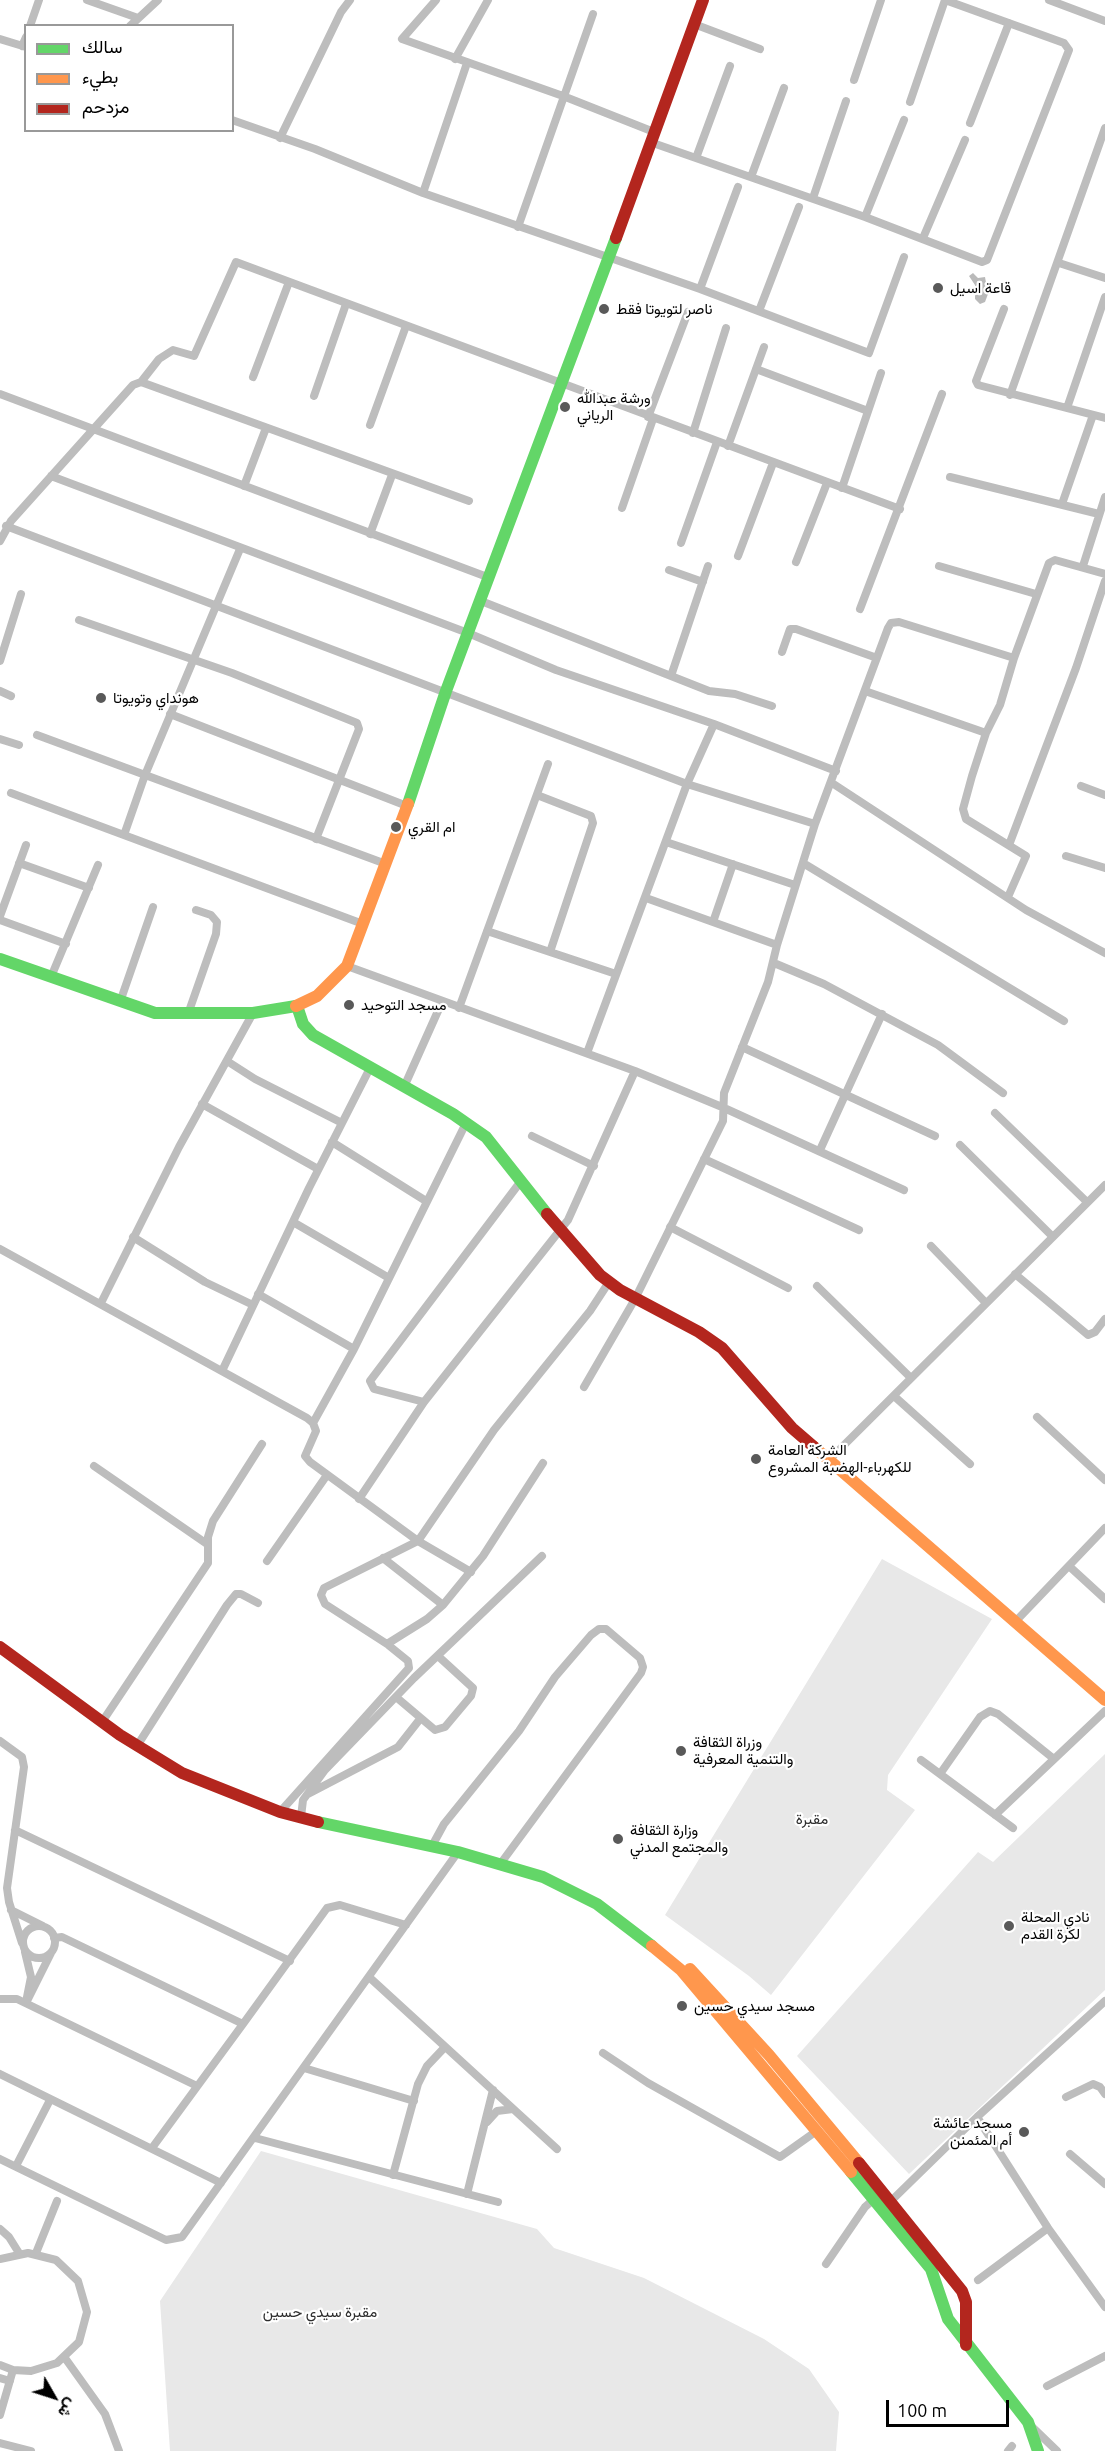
<!DOCTYPE html>
<meta charset="utf-8">
<style>
body{margin:0}
#map{position:relative;width:1105px;height:2451px;overflow:hidden;background:#fff;font-family:Ubuntu,Vazirmatn,sans-serif}
canvas{display:block}
.legend{position:absolute;left:24px;top:24px;width:210px;height:108px;box-sizing:border-box;background:#fff;border:2px solid #999;margin:0;padding:8px 10px;list-style:none;font-size:18px;color:#000}
.legend li{display:flex;align-items:center;gap:12px;height:30px}
.legend b{width:30px;border:2px solid #999}
.north{position:absolute;left:24px;top:2367px;width:60px;height:60px;-webkit-text-stroke:4px #fff;paint-order:stroke;rotate:129deg;font-size:16px;font-weight:700;line-height:24px;text-align:center;color:#000}
.north::after{content:'';display:block;margin:auto;width:21px;height:27px;background:#000;clip-path:polygon(50% 0,100% 100%,50% 72%,0 100%)}
.scale{position:absolute;left:886px;top:2400px;width:123px;height:27px;box-sizing:border-box;border:3px solid #000;border-top:0;padding-left:8px;font-size:18px;line-height:21px;white-space:nowrap;color:#000;-webkit-text-stroke:4px #fff;paint-order:stroke}
</style>
<div id="map">
<canvas width="1105" height="2451"></canvas>
<ul class="legend">
<li><b style="height:8px;background:#63d668"></b>سالك</li>
<li><b style="height:8px;background:#ff974d"></b>بطيء</li>
<li><b style="height:8px;background:#b3261e"></b>مزدحم</li>
</ul>
<div class="north">ش</div>
<div class="scale">100 m</div>
</div>
<script>
const g = document.querySelector('canvas').getContext('2d');
g.lineJoin = 'round';
function paint(path, color) { g.fillStyle = color; g.fill(path, 'evenodd'); }
const shape = rows => new Path2D(rows.map(r => 'M' + r).join(''));
function trace(path, color, width, dash) { g.strokeStyle = color; g.lineWidth = width; g.lineCap = dash ? 'butt' : 'round'; g.setLineDash(dash || []); g.stroke(path); }
function write(font, color, halo, rows, align = 'center') {
  g.font = font + ' Ubuntu,Vazirmatn,sans-serif'; g.lineWidth = 4.5; g.setLineDash([]); g.textBaseline = 'middle'; g.strokeStyle = halo; g.fillStyle = color; for (const [text, x, y, turn = 0] of rows) {
    g.save(); g.translate(x, y); g.rotate((+turn || 0) * Math.PI / 180); g.textAlign = isNaN(turn) ? turn : align; if (halo) g.strokeText(text, 0, 0); g.fillText(text, 0, 0); g.restore();
  }
}
paint(shape([
 [882,1559,992,1619,888,1775,887,1790,915,1810,771,1995,749,1976,665,1915],
 [1105,1754,1105,1990,909,2174,797,2056,978,1852,993,1862],
 [261,2151,537,2229,554,2248,644,2278,764,2339,809,2369,839,2412,836,2451,170,2451,160,2301]
]), '#e8e8e8');
paint(shape([
 [973,273,978,278,985,277,988,294,985,302,980,304,975,299,975,285,969,276]
]), '#bababa');
trace(shape([
 [87,0,138,18],
 [436,0,402,39,563,96,654,132],
 [1049,0,1105,21],
 [694,24,760,49],
 [30,26,39,0],
 [130,26,158,0],
 [0,39,26,47],
 [22,46,26,37],
 [455,59,488,0],
 [854,80,881,0],
 [910,102,945,0],
 [232,120,315,149,423,193,700,289,869,353,904,257],
 [970,123,1009,23],
 [280,138,341,12,350,0],
 [650,142,865,217,982,262,987,260,1069,50,1064,43,945,0],
 [696,158,730,66],
 [751,177,784,88],
 [423,193,467,63],
 [813,198,846,101],
 [865,217,904,120],
 [518,227,593,14],
 [923,238,965,140],
 [1059,263,1105,278],
 [700,289,738,187],
 [1004,309,976,381,978,385,1105,418],
 [759,311,799,207],
 [756,369,868,411],
 [253,377,289,282],
 [141,382,469,501],
 [0,394,490,578],
 [1010,395,1105,128],
 [314,396,346,304],
 [1067,408,1105,297],
 [648,417,688,312],
 [370,425,406,326],
 [693,433,726,328],
 [728,446,764,347],
 [51,476,468,633,556,670,714,724,836,771],
 [950,477,1099,514],
 [244,486,266,428],
 [842,488,881,373],
 [1062,504,1093,415],
 [622,508,653,419],
 [6,526,687,784,815,824],
 [370,534,392,475],
 [0,541,11,521,133,385,141,382,159,359,173,350,194,356,236,262,900,509],
 [681,543,717,442],
 [738,556,773,463],
 [796,562,827,483],
 [939,566,1036,594],
 [1083,566,1105,497],
 [669,570,703,582],
 [481,601,709,691,735,694,772,706],
 [860,609,942,394],
 [79,620,232,673,357,723,359,729,316,839],
 [782,652,790,629,796,629,877,658],
 [0,661,21,594],
 [671,676,708,566],
 [0,691,11,696],
 [865,691,986,733],
 [170,714,407,806],
 [37,735,386,864],
 [0,739,19,745],
 [832,783,1026,910,1105,953],
 [1081,786,1105,795],
 [11,793,363,924],
 [537,795,591,816,593,823,550,952],
 [124,835,145,775,240,549],
 [666,842,795,885],
 [1009,845,1076,668,1105,581],
 [1066,856,1105,868],
 [19,863,89,888],
 [803,863,1064,1021],
 [1008,897,1026,856,966,819,963,809,972,776,986,733,1000,705,1014,658,1049,563,1055,560,1105,574],
 [646,898,777,945],
 [0,916,26,845],
 [0,920,66,944],
 [713,922,733,864],
 [487,931,616,974],
 [774,963,824,984,938,1045,1003,1093],
 [347,966,635,1071,722,1107,904,1190],
 [51,977,98,865],
 [120,1002,153,907],
 [459,1008,548,764],
 [188,1014,216,934,217,922,211,915,196,910],
 [742,1047,935,1136],
 [587,1053,687,784,714,724],
 [227,1061,255,1079,342,1123],
 [404,1087,442,1002],
 [202,1104,318,1169],
 [995,1113,1087,1202],
 [532,1136,594,1166],
 [332,1142,426,1201],
 [960,1145,1053,1237],
 [820,1150,882,1014],
 [704,1159,859,1230],
 [293,1222,389,1278],
 [670,1227,788,1288],
 [133,1237,205,1282,253,1305],
 [931,1246,986,1303],
 [0,1249,307,1418,313,1423,316,1431,305,1456,310,1462,418,1541,471,1572],
 [1015,1274,1088,1335,1095,1332,1105,1319],
 [817,1286,911,1378],
 [258,1294,354,1349],
 [101,1303,179,1147,253,1013],
 [222,1371,309,1188,370,1068],
 [584,1387,635,1299,723,1121,724,1093,768,982,777,945,815,824,888,628,891,623,899,622,1014,658],
 [894,1396,970,1464],
 [424,1402,374,1389,370,1381,518,1185],
 [1037,1417,1105,1480],
 [313,1423,354,1349,466,1123],
 [829,1460,1105,1185],
 [94,1466,207,1544],
 [359,1499,424,1402,568,1220,635,1071],
 [383,1558,443,1605],
 [267,1561,327,1475],
 [1069,1566,1105,1599],
 [1015,1622,1105,1528],
 [387,1644,427,1619,443,1605,483,1556,543,1463],
 [396,1697,435,1730,445,1727,471,1696,473,1688,438,1656],
 [102,1722,208,1563,208,1537,213,1521,262,1444],
 [0,1741,22,1757,24,1767,7,1888,9,1902,22,1943],
 [137,1746,227,1605,236,1594,241,1594,258,1603],
 [921,1760,1013,1828],
 [940,1774,980,1717,990,1711,998,1714,1054,1759],
 [308,1794,398,1747,420,1719],
 [280,1812,409,1668,408,1661,387,1644,325,1604,321,1595,324,1588,418,1541,494,1430,590,1311,609,1282],
 [995,1815,1105,1711],
 [301,1817,303,1800,325,1770,414,1678,542,1556],
 [15,1830,290,1961],
 [432,1846,444,1824,519,1731,555,1677,591,1635,599,1629,606,1629,640,1658,643,1667,641,1673,501,1863],
 [11,1910,43,1926],
 '23 1942a16 16 0 1 1 32 0a16 16 0 1 1-32 0Z',
 [54,1938,62,1937,243,2024,152,2148],
 [25,1952,31,1977,27,1997],
 [369,1977,557,2149],
 [0,1999,17,1999,197,2086],
 [26,2003,51,1953],
 [243,2024,327,1908,340,1905,406,1925],
 [603,2053,648,2083,780,2157,818,2130],
 [304,2068,414,2101],
 [0,2074,221,2183],
 [1066,2097,1093,2084,1100,2087,1105,2094],
 [977,2117,1048,2228,1105,2307],
 [487,2122,497,2111,513,2109],
 [255,2138,498,2202],
 [1070,2154,1105,2184],
 [0,2159,166,2240,182,2237,458,1852],
 [16,2166,50,2100],
 [393,2175,418,2084,427,2066,445,2047],
 [467,2194,493,2090],
 [891,2201,977,2117,1105,2001],
 [0,2229,9,2237,19,2253],
 [36,2253,57,2201],
 [0,2259,28,2253,56,2260,78,2281,87,2312,79,2342,57,2363,31,2371,13,2370,0,2365],
 [826,2264,865,2207,874,2199],
 [978,2280,1048,2228],
 [65,2358,105,2414,119,2451],
 [0,2378,10,2381],
 [1047,2386,1105,2356],
 [0,2415,13,2370],
 [1030,2425,1057,2451],
 [0,2443,31,2451],
 [1008,2451,1012,2446]
]), '#bdbdbd', 8);
trace(shape([
 [408,804,446,691,616,238],
 [0,959,155,1013,253,1013,296,1006],
 [297,1006,303,1024,313,1035,453,1114,486,1137,547,1214],
 [318,1822,458,1852,543,1877,597,1904,652,1946],
 [851,2172,931,2269,948,2319,1028,2422,1038,2451]
]), '#63d668', 12);
trace(shape([
 [296,1006,317,996,347,966,408,804],
 [814,1447,1105,1700],
 [652,1946,681,1970,851,2172],
 [690,1969,769,2055,859,2163]
]), '#ff974d', 12);
trace(shape([
 [616,238,703,0],
 [547,1214,600,1275,620,1290,699,1332,722,1348,792,1428,814,1447],
 [0,1647,120,1735,182,1773,280,1812,318,1822],
 [859,2163,962,2291,966,2302,966,2345]
]), '#b3261e', 12);
for (const [x, y, r, color] of [
 [938,288,6,"#595959"],
 [604,309,6,"#595959"],
 [565,407,6,"#595959"],
 [101,698,6,"#595959"],
 [396,827,6,"#595959"],
 [349,1005,6,"#595959"],
 [756,1459,6,"#595959"],
 [681,1751,6,"#595959"],
 [618,1839,6,"#595959"],
 [1009,1926,6,"#595959"],
 [682,2006,6,"#595959"],
 [1024,2132,6,"#595959"]
]) { const dot = new Path2D(); dot.arc(x, y, r, 0, 2 * Math.PI); g.fillStyle = color; g.fill(dot); trace(dot, '#fff', 2); }
write('15px', '#000', '#fff', [
 ["قاعة اسيل",950,288],
 ["ناصر لتويوتا فقط",616,309],
 ["ورشة عبدالله",577,398],
 ["الرياني",577,415],
 ["هونداي وتويوتا",113,698],
 ["ام القري",408,827],
 ["مسجد التوحيد",361,1005],
 ["الشركة العامة",768,1450],
 ["للكهرباء-الهضبة المشروع",768,1467],
 ["وزراة الثقافة",693,1742],
 ["والتنمية المعرفية",693,1759],
 ["وزارة الثقافة",630,1830],
 ["والمجتمع المدني",630,1847],
 ["نادي المحلة",1021,1917],
 ["لكرة القدم",1021,1934],
 ["مسجد سيدي حسين",694,2006],
 ["مسجد عائشة",1012,2123,"right"],
 ["أم المئمنن",1012,2140,"right"]
], 'left');
write('15px', '#2d2d2d', '#fff', [
 ["مقبرة",812,1819],
 ["مقبرة سيدي حسين",320,2312]
]);
</script>
